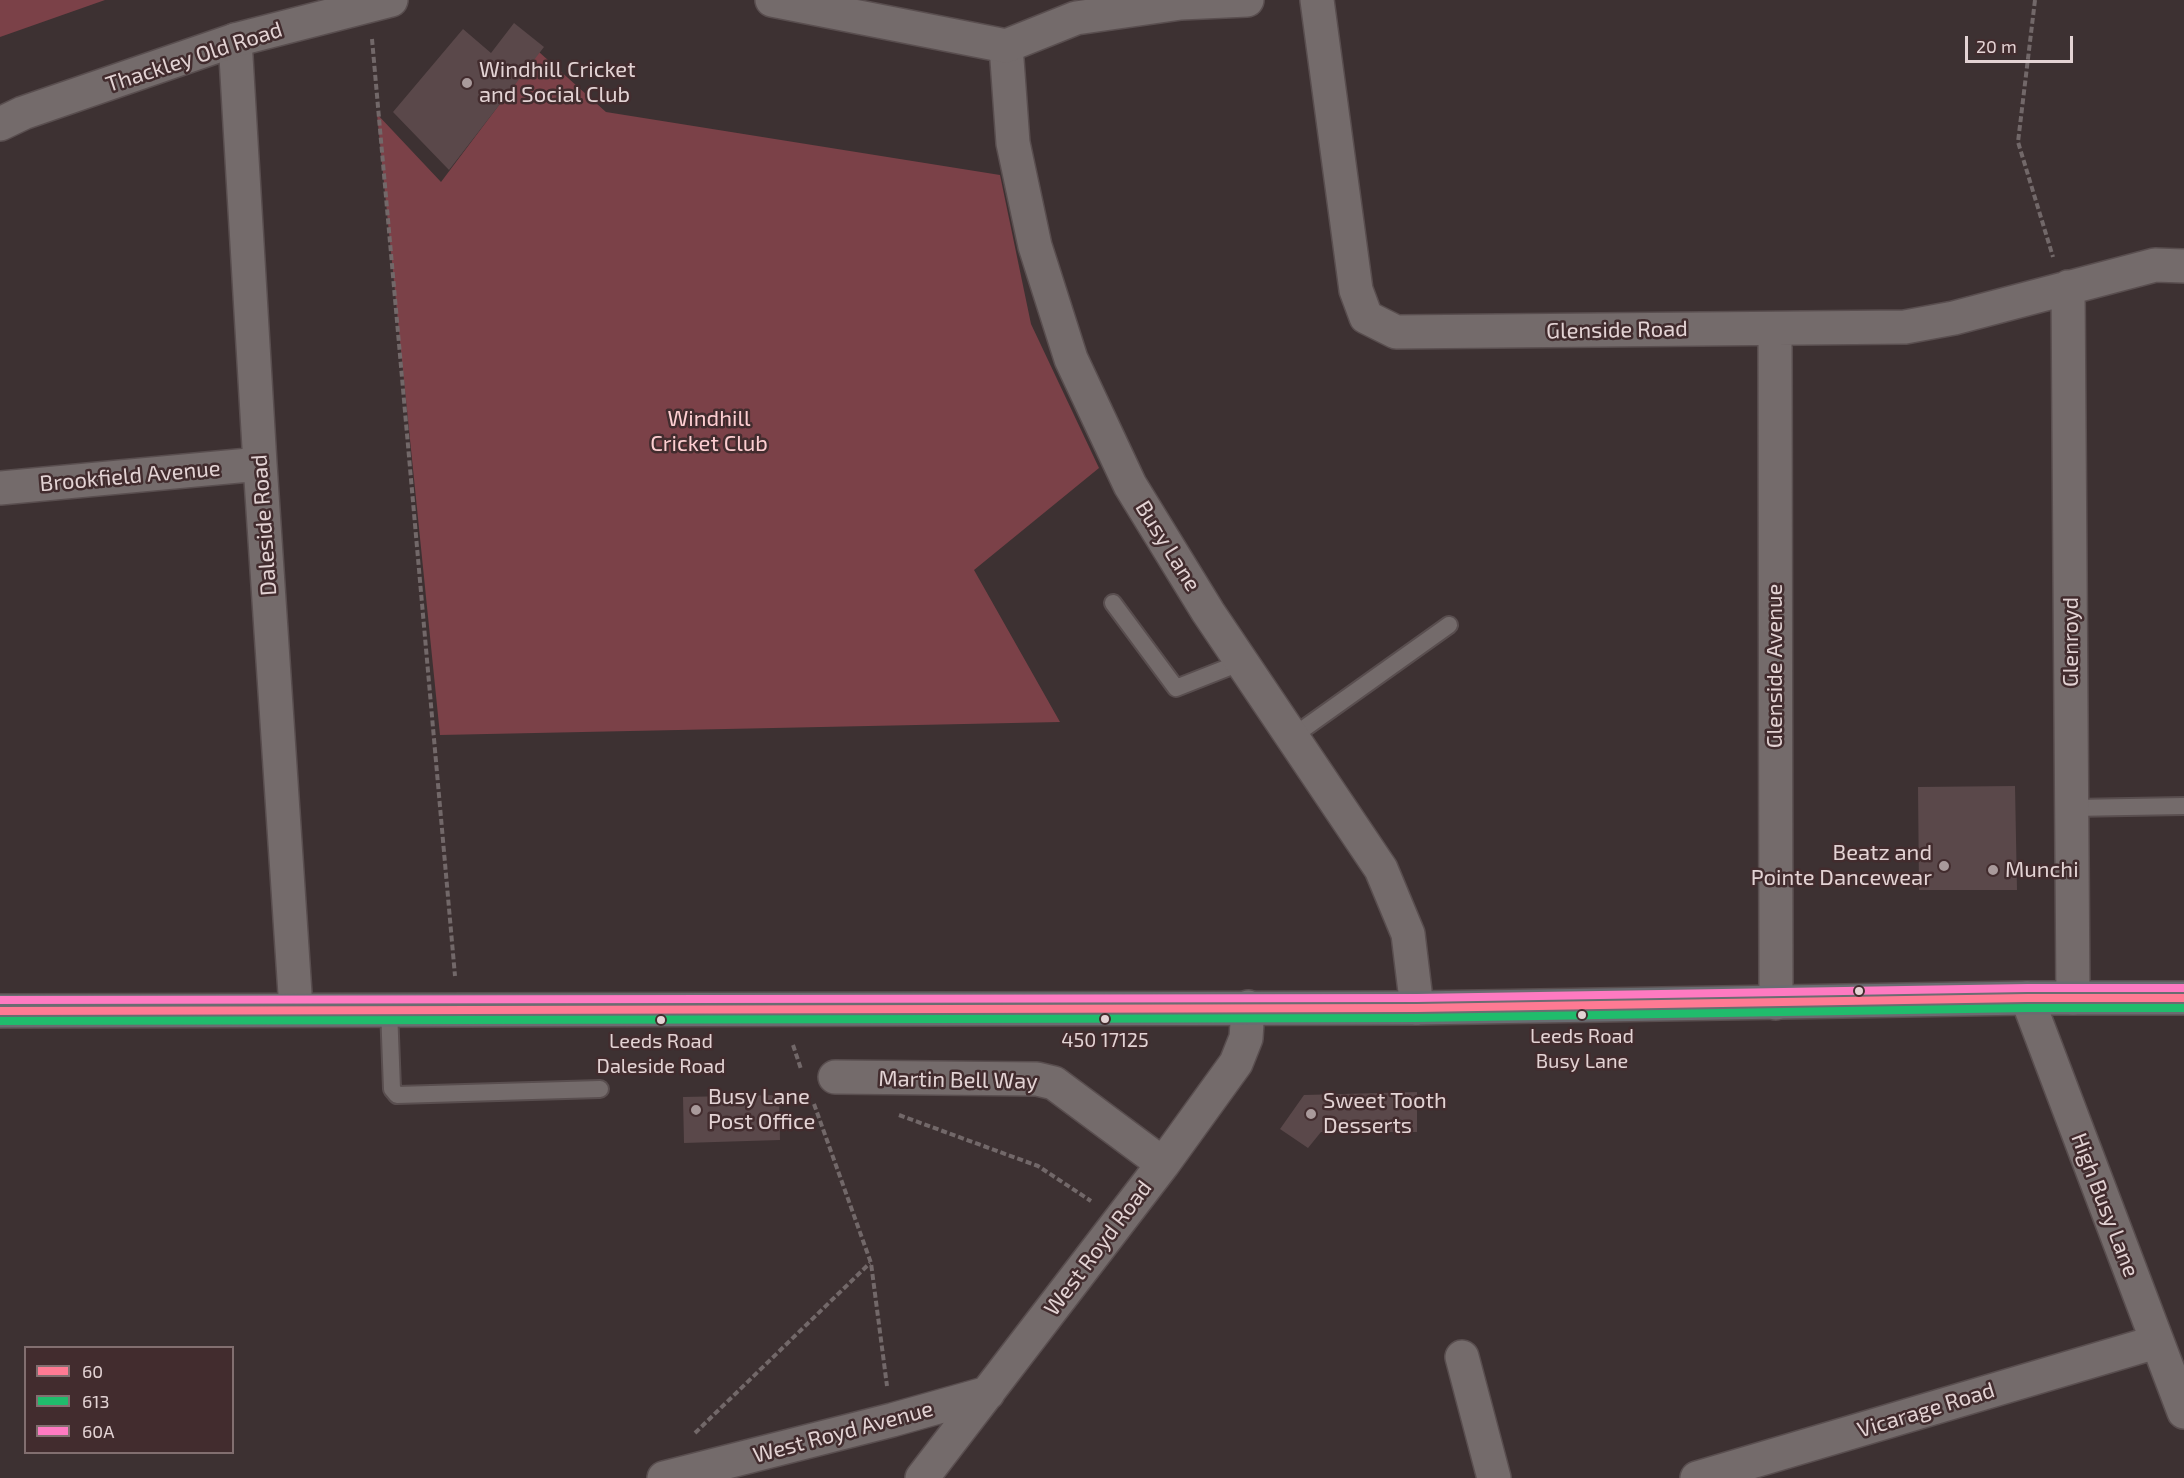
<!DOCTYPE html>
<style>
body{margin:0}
#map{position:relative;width:2184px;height:1478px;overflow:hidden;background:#3d3132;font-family:"Exo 2",sans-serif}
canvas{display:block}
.legend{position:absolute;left:24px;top:1346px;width:210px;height:108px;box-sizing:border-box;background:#422c2e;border:2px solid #826f70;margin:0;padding:8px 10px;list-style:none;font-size:18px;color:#e3d3d4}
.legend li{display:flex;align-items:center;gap:12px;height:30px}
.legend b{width:30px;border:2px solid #826f70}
.scale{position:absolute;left:1965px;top:36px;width:108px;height:27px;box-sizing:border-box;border:3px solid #e3d3d4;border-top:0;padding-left:8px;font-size:18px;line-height:21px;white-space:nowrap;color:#e3d3d4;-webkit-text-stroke:4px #422c2e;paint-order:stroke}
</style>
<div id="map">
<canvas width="2184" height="1478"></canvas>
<ul class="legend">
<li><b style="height:8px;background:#fe7a93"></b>60</li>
<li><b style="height:8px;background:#20bc6c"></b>613</li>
<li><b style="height:8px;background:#fe7ac1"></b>60A</li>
</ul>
<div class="scale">20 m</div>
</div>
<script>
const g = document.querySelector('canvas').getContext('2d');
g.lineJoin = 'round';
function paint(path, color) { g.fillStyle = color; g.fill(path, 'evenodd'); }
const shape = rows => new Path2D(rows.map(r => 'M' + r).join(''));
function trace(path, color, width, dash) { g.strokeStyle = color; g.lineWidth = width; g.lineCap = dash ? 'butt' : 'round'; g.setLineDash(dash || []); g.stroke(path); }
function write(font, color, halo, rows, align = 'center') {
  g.font = font + ' "Exo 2",sans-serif'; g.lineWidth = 5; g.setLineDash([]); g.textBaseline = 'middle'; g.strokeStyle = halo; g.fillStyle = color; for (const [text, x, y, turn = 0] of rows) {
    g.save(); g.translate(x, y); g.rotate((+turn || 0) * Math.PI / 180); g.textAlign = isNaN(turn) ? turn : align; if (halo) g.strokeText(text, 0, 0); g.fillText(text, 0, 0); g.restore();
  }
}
paint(shape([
 [0,0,105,0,0,37],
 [539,52,606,112,1000,175,1031,324,1099,468,974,570,1060,722,440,735,377,114,441,182]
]), '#7b4148');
paint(shape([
 [514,23,544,47,449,170,393,112,463,29,491,53],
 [2015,786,2017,890,1919,890,1918,787],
 [1417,1092,1417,1132,1321,1132,1308,1148,1280,1129,1304,1095],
 [779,1095,780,1140,684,1143,683,1097]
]), '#5a484a');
const service = shape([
 [1113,603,1176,688,1242,662],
 [1292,737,1449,625],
 [2072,808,2184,806],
 [389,1009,392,1089,397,1095,600,1089]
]);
const minor = shape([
 [1317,0,1356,290,1366,317,1396,332,1905,327,1954,318,2155,265,2184,266],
 [235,40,260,464,296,1009],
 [1006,46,1013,143,1035,246,1071,359,1130,485,1208,612,1381,869,1408,934,1417,1008],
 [2068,287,2073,998],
 [1775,329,1776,1003],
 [0,488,260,464],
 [2027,998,2184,1412],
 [835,1077,1037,1079,1054,1083,1163,1164],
 [1462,1357,1494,1478],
 [664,1478,892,1420,988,1393],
 [922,1478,1163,1164,1236,1063,1246,1038,1248,1007],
 [1697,1478,2156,1342]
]);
const tertiary = shape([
 [772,0,1006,46,1076,18,1181,3,1247,0],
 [0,124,23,113,235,40,391,0]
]);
const primary = shape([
 [0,1011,1417,1008,2027,998,2184,998]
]);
trace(service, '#594e4f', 20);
trace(minor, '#594e4f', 36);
trace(tertiary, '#594e4f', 36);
trace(primary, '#594e4f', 36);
trace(shape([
 [2035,0,2018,142,2053,257],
 [372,39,455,976],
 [793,1045,801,1069],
 [814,1104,871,1263,887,1386],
 [899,1115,1038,1166,1091,1201],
 [695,1433,870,1263]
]), '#726869', 4, [6, 3]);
trace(service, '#746b6b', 16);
trace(minor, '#746b6b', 33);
trace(tertiary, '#746b6b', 33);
trace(primary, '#6a6c71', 33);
trace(shape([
 [0,1011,1417,1008,2027,998,2184,998]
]), '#fe7a93', 8);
trace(shape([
 [0,1021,1417,1018,2027,1008,2184,1008]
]), '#20bc6c', 8);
trace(shape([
 [0,1000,1417,998,2027,988,2184,988]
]), '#fe7ac1', 8);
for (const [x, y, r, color] of [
 [467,83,6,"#a99a9b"],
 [1944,866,6,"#a99a9b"],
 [1993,870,6,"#a99a9b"],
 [1859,991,5,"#e3d3d4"],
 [1582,1015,5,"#e3d3d4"],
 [1105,1019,5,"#e3d3d4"],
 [661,1020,5,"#e3d3d4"],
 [696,1110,6,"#a99a9b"],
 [1311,1114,6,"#a99a9b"]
]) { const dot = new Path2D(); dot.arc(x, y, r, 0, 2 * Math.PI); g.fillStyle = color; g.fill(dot); trace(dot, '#422c2e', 2); }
write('20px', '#e3d3d4', '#422c2e', [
 ["Leeds Road",1582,1036],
 ["Busy Lane",1582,1061],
 ["450 17125",1105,1040],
 ["Leeds Road",661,1041],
 ["Daleside Road",661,1066]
]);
write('22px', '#e3d3d4', '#422c2e', [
 ["Thackley Old Road",194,57,-18],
 ["Glenside Road",1617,330,-1],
 ["Brookfield Avenue",130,476,-5],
 ["Daleside Road",264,525,-94],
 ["Busy Lane",1168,546,58],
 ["Glenroyd",2071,642,-90],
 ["Glenside Avenue",1775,666,-90],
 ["Martin Bell Way",958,1080,1],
 ["High Busy Lane",2105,1205,69],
 ["West Royd Road",1098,1248,-53],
 ["Vicarage Road",1926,1410,-17],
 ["West Royd Avenue",843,1432,-15]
]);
write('22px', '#e3d3d4', '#422c2e', [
 ["Windhill Cricket",479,70],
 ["and Social Club",479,95],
 ["Beatz and",1932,853,"right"],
 ["Pointe Dancewear",1932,878,"right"],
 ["Munchi",2005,870],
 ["Busy Lane",708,1097],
 ["Post Office",708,1122],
 ["Sweet Tooth",1323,1101],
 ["Desserts",1323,1126]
], 'left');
write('22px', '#fdced1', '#422c2e', [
 ["Windhill",709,419],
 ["Cricket Club",709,444]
]);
</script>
